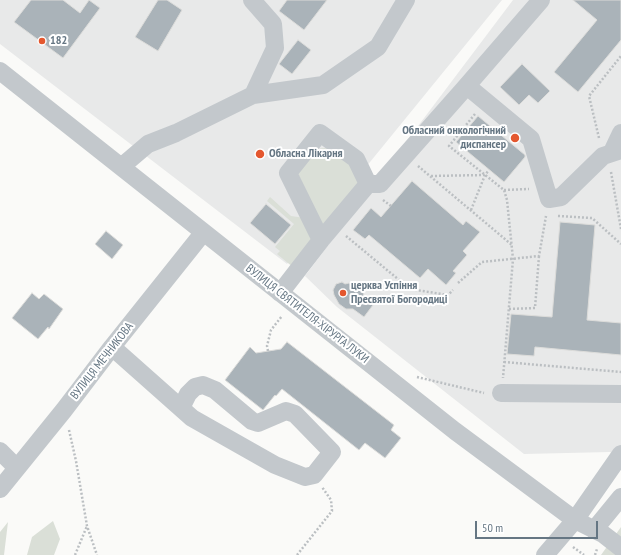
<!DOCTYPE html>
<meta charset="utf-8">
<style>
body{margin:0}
#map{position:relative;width:621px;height:555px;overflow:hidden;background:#fafaf8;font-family:"PT Sans Narrow",sans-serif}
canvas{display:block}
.scale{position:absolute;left:475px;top:521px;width:123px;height:18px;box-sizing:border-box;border:2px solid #657683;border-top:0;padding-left:5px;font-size:12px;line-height:14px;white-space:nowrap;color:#657683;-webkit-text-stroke:3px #fff;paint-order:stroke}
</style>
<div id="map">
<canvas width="621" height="555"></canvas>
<div class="scale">50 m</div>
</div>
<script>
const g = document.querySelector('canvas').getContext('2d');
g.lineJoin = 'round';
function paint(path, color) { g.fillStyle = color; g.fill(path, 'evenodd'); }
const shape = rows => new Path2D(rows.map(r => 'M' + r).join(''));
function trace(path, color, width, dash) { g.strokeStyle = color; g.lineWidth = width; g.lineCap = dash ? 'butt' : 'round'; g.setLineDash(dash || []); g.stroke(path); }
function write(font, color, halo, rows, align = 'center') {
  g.font = font + ' "PT Sans Narrow",sans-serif'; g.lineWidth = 4; g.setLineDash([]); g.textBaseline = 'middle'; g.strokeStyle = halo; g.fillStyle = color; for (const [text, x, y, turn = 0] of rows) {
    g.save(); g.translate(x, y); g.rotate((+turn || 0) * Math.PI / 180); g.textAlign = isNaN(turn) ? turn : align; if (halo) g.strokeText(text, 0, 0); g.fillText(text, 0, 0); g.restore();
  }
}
paint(shape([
 [0,0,502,0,287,264,0,44],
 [513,0,621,0,621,459,610,452,524,454,337,307,305,276]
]), '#e8e9e9');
paint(shape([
 [325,148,345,157,356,174,359,187,324,231,296,169,317,149],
 [270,197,291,216,305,218,314,236,294,268,277,254,280,251,275,247,294,224,267,201],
 [53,521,60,539,54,555,27,555,32,537],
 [8,522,4,555,0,555,0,532],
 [621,527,621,555,601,555]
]), '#dadfd7');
const building = shape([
 [31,0,63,0,80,13,89,0,100,8,63,58,14,22,31,0],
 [158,0,167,0,182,10,158,51,135,37,158,0],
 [287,0,327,0,304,30,279,11,287,0],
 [573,0,621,0,621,40,578,92,554,72,597,20,573,0],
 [298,40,311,50,292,74,279,64,298,40],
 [522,64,550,91,538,103,529,95,519,105,500,87,522,64],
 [478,116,525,155,525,157,504,182,456,142,478,116],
 [412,181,463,225,466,221,480,232,463,251,467,255,453,271,456,273,446,285,428,269,420,278,369,235,365,239,353,230,371,208,381,217,412,181],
 [266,204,291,225,275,244,250,223,266,204],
 [560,222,595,225,587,320,621,323,621,355,535,347,534,356,507,354,511,314,552,317,560,222],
 [106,231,123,245,112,259,95,244,106,231],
 [342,282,345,284,349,283,354,283,359,286,362,290,365,298,373,305,364,317,353,309,346,309,339,304,334,295,333,290,336,284,342,282],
 [32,293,39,299,44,294,63,309,49,329,48,327,38,339,12,318,32,293],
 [287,342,394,425,391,430,401,438,385,458,365,443,359,450,282,389,276,396,275,395,263,410,225,380,250,347,256,353,281,349,287,342]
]);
paint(building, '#aab3b9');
trace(building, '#dcdcda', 1);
trace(shape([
 [475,114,449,146,504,190,507,200,513,259,503,378],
 [599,138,589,96,621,56],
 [418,166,512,245],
 [611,172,621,229],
 [431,176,484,175],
 [504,190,529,189],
 [383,200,391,206],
 [471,210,485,175,489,170],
 [558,216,592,218,621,244],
 [346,236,410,289,448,295,453,290],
 [458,283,482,262,539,256,546,216],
 [509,309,535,308,539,256],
 [268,351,267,346,271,330,282,316],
 [504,362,621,372],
 [417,377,484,393],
 [69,430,76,461,87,526,97,555],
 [573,547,584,555],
 [75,555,87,526],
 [297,555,332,511,331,500,322,487],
 [595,555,597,549]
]), '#bbbfc2', 2.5, [2, 2]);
trace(shape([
 [252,0,273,24,275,48,253,95],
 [0,71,455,431,575,520,603,534,621,548],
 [467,86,531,139,549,199,561,197,603,156,621,150],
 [612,152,621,133],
 [121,167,148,144,176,133,253,95,323,85,378,47,406,0],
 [368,184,380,184,464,89,541,0],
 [280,293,318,244,321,240,368,184,356,159,320,133,288,173,321,240],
 [112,347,192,418,275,465,305,477,314,475,332,452,295,414,286,411,258,423,252,421,215,390,203,385,195,387,188,394,181,408],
 [501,393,621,394],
 [0,451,16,467],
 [0,489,64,410,112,347,203,233],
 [594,530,621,497],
 [545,555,575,520,621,454]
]), '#c3c8cc', 18);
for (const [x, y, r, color] of [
 [42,41,4,"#e4572e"],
 [515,138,5,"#e4572e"],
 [260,154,5,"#e4572e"],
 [343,293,4,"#e4572e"]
]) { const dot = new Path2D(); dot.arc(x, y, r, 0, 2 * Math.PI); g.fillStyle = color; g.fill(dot); trace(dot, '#fff', 1.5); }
write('bold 12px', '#657683', '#fff', [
 ["182",50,41],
 ["Обласний онкологічний",506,131,"right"],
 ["диспансер",506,145,"right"],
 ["Обласна Лікарня",269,154],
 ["церква Успіння",351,286],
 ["Пресвятої Богородиці",351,300]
], 'left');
write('12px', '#657683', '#fff', [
 ["ВУЛИЦЯ СВЯТИТЕЛЯ-ХІРУРГА ЛУКИ",307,314,38],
 ["ВУЛИЦЯ МЕЧНИКОВА",102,361,-52]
]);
</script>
